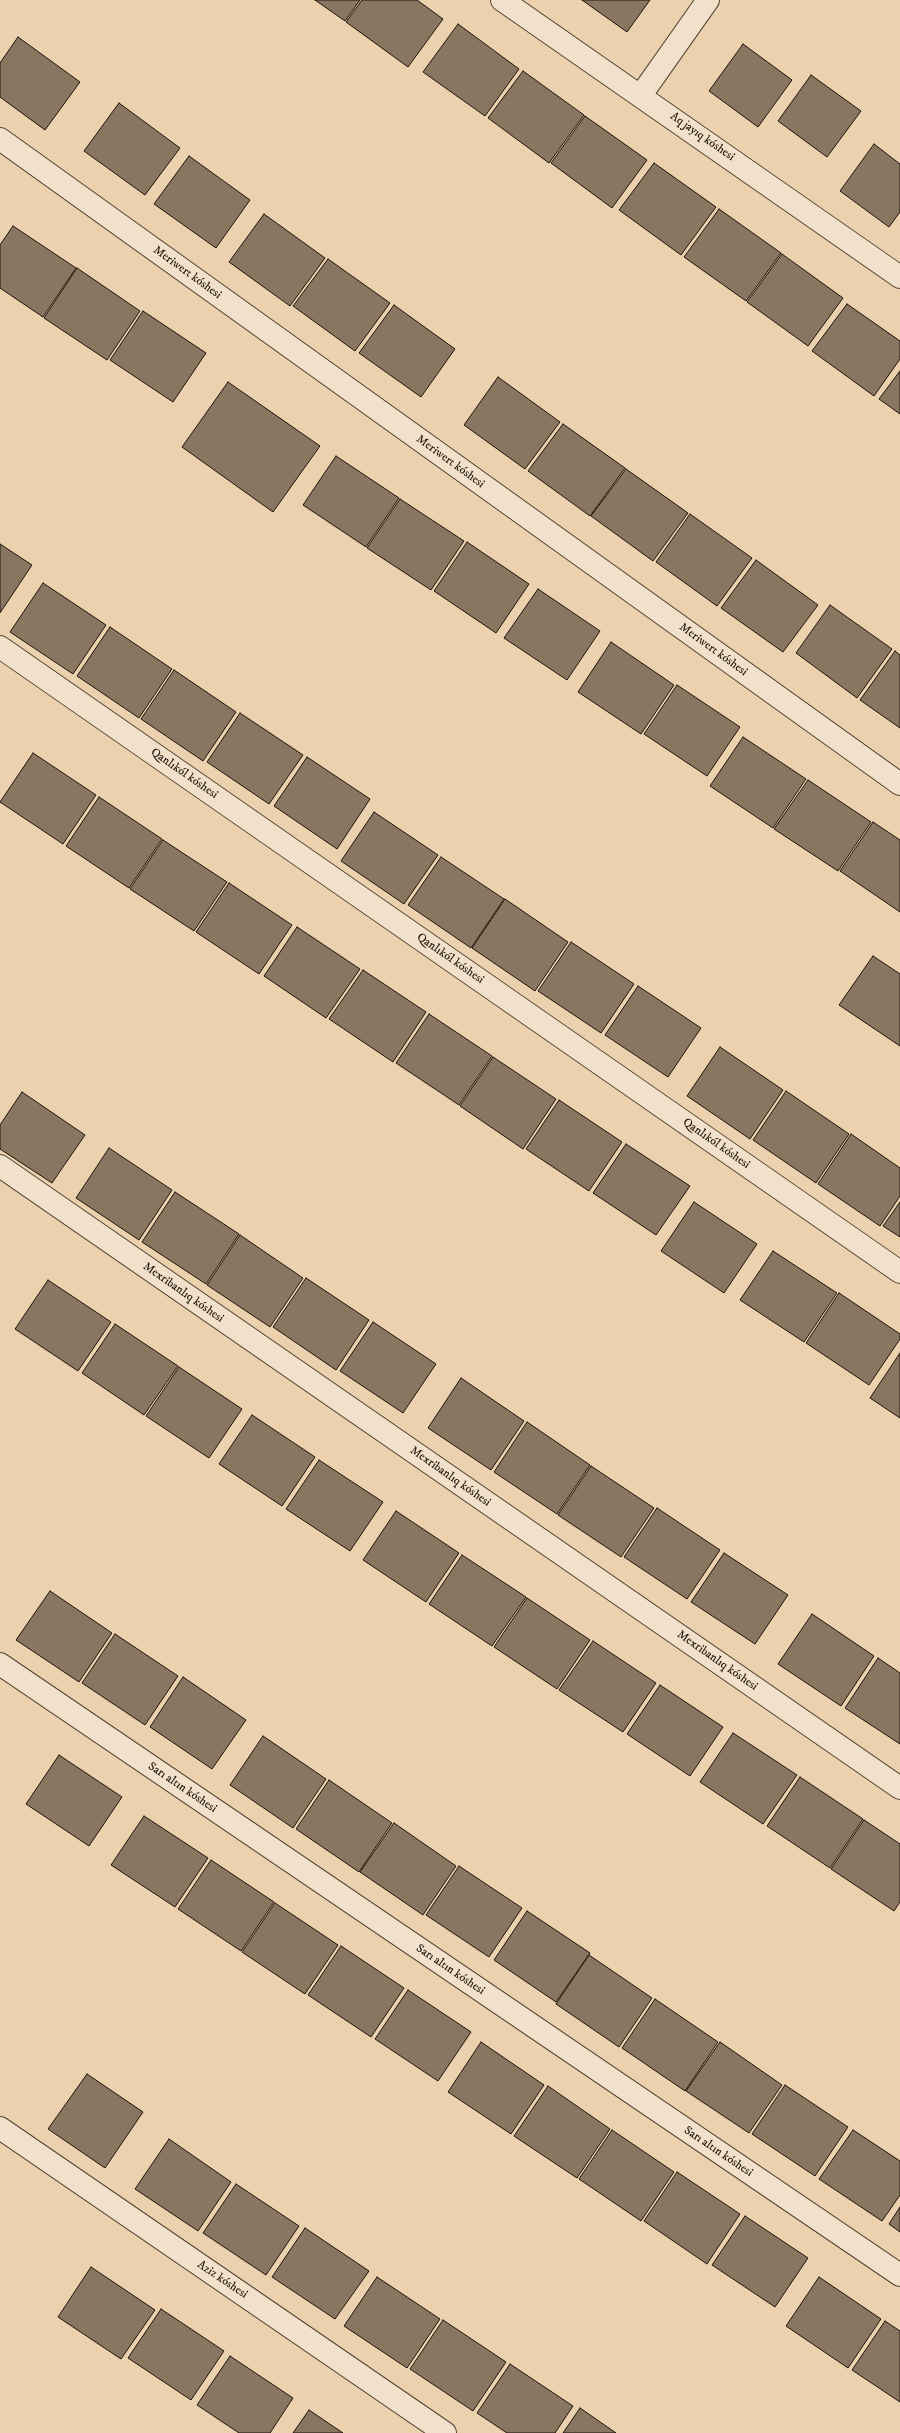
<!DOCTYPE html>
<meta charset="utf-8">
<style>
body{margin:0}
canvas{display:block;background:#ebd1ad}
</style>
<canvas width="900" height="2433"></canvas>
<script>
const g = document.querySelector('canvas').getContext('2d');
g.lineJoin = 'round';
function paint(path, color) { g.fillStyle = color; g.fill(path, 'evenodd'); }
const shape = rows => new Path2D(rows.map(r => 'M' + r).join(''));
function trace(path, color, width, dash) { g.strokeStyle = color; g.lineWidth = width; g.lineCap = dash ? 'butt' : 'round'; g.setLineDash(dash || []); g.stroke(path); }
function write(font, color, halo, rows, align = 'center') {
  g.font = font + ' "IM FELL DW Pica",serif'; g.lineWidth = 4; g.setLineDash([]); g.textBaseline = 'middle'; g.strokeStyle = halo; g.fillStyle = color; for (const [text, x, y, turn = 0] of rows) {
    g.save(); g.translate(x, y); g.rotate((+turn || 0) * Math.PI / 180); g.textAlign = isNaN(turn) ? turn : align; if (halo) g.strokeText(text, 0, 0); g.fillText(text, 0, 0); g.restore();
  }
}
const building = shape([
 [315,0,360,0,345,21,315,0],
 [362,0,417,0,443,19,408,67,346,22,362,0],
 [582,0,650,0,627,32,582,0],
 [458,24,519,69,485,116,423,72,458,24],
 [18,37,80,82,45,130,0,97,0,63,18,37],
 [743,44,792,80,758,127,709,91,743,44],
 [523,71,584,115,549,163,488,118,523,71],
 [811,75,861,111,827,157,778,121,811,75],
 [119,103,180,148,145,195,84,151,119,103],
 [585,116,647,160,612,208,551,163,585,116],
 [874,144,900,164,900,212,889,227,840,191,874,144],
 [189,156,250,200,216,248,154,204,189,156],
 [654,163,716,207,681,255,619,210,654,163],
 [719,209,781,253,746,301,684,257,719,209],
 [264,214,325,258,290,306,229,262,264,214],
 [13,226,76,268,43,317,0,288,0,245,13,226],
 [782,254,843,298,808,346,747,302,782,254],
 [328,259,390,303,355,351,293,306,328,259],
 [77,268,140,311,107,360,44,318,77,268],
 [847,304,900,341,900,359,874,396,812,351,847,304],
 [394,305,455,349,421,397,359,353,394,305],
 [143,311,206,353,173,402,110,360,143,311],
 [900,371,900,414,879,399,900,371],
 [498,377,560,422,525,469,464,425,498,377],
 [228,382,320,446,273,512,182,447,228,382],
 [563,424,625,468,590,516,528,471,563,424],
 [336,456,399,498,366,547,303,505,336,456],
 [626,469,688,513,653,561,591,516,626,469],
 [400,499,464,541,431,590,367,548,400,499],
 [690,514,752,558,717,606,656,562,690,514],
 [467,542,529,584,496,633,434,591,467,542],
 [0,544,32,565,0,613,0,544],
 [756,560,818,605,783,652,721,608,756,560],
 [43,583,106,625,73,674,10,632,43,583],
 [538,589,600,631,567,680,504,638,538,589],
 [830,605,892,649,857,698,796,653,830,605],
 [110,627,172,669,139,718,77,676,110,627],
 [611,642,674,685,641,734,578,692,611,642],
 [895,651,900,655,900,728,860,700,895,651],
 [174,670,236,712,203,761,141,719,174,670],
 [677,685,740,727,707,776,644,734,677,685],
 [240,713,303,755,269,804,207,762,240,713],
 [743,737,806,779,773,828,710,786,743,737],
 [33,753,96,795,63,844,0,802,33,753],
 [307,757,370,799,337,849,274,806,307,757],
 [808,780,871,822,838,871,774,829,808,780],
 [99,797,162,839,129,888,66,846,99,797],
 [374,812,438,855,404,904,341,861,374,812],
 [873,822,900,840,900,912,840,871,873,822],
 [163,840,227,882,194,931,130,889,163,840],
 [441,857,504,899,471,948,408,905,441,857],
 [229,883,292,925,259,974,196,932,229,883],
 [505,899,568,942,535,991,472,948,505,899],
 [297,927,360,969,326,1018,264,976,297,927],
 [571,942,634,984,601,1033,538,991,571,942],
 [873,956,900,974,900,1046,839,1005,873,956],
 [363,970,426,1012,393,1062,329,1019,363,970],
 [638,986,701,1028,668,1077,605,1035,638,986],
 [429,1014,492,1056,459,1105,396,1063,429,1014],
 [720,1047,783,1090,750,1139,687,1096,720,1047],
 [493,1057,556,1099,523,1149,460,1106,493,1057],
 [786,1091,849,1134,816,1183,753,1140,786,1091],
 [22,1092,85,1135,52,1183,0,1149,0,1125,22,1092],
 [559,1100,622,1142,589,1191,526,1149,559,1100],
 [851,1134,900,1168,900,1196,880,1226,818,1184,851,1134],
 [626,1144,690,1186,656,1235,593,1193,626,1144],
 [109,1148,172,1190,139,1240,76,1198,109,1148],
 [175,1192,239,1234,206,1284,142,1242,175,1192],
 [694,1202,757,1244,724,1293,661,1251,694,1202],
 [900,1202,900,1237,883,1226,900,1202],
 [240,1235,303,1278,270,1327,207,1285,240,1235],
 [773,1251,837,1293,804,1342,740,1300,773,1251],
 [306,1278,369,1320,336,1370,273,1327,306,1278],
 [48,1280,111,1322,78,1371,15,1329,48,1280],
 [839,1293,900,1334,900,1339,869,1385,806,1343,839,1293],
 [373,1322,436,1364,403,1413,340,1371,373,1322],
 [115,1324,178,1366,144,1415,82,1373,115,1324],
 [900,1353,900,1418,870,1398,900,1353],
 [179,1367,242,1409,209,1458,146,1416,179,1367],
 [461,1378,524,1421,491,1470,428,1428,461,1378],
 [252,1415,315,1457,282,1506,219,1464,252,1415],
 [527,1422,590,1465,557,1514,494,1472,527,1422],
 [319,1460,383,1502,350,1551,286,1509,319,1460],
 [591,1466,654,1508,621,1557,558,1515,591,1466],
 [657,1508,720,1550,687,1599,624,1557,657,1508],
 [396,1511,459,1553,426,1602,363,1560,396,1511],
 [724,1553,788,1595,755,1644,691,1602,724,1553],
 [462,1555,526,1597,492,1646,429,1604,462,1555],
 [50,1591,112,1633,79,1682,16,1640,50,1591],
 [527,1598,590,1640,557,1689,494,1647,527,1598],
 [812,1614,874,1656,841,1706,778,1664,812,1614],
 [115,1634,178,1676,145,1725,82,1683,115,1634],
 [593,1641,656,1683,623,1732,559,1690,593,1641],
 [878,1658,900,1673,900,1744,845,1708,878,1658],
 [183,1677,246,1720,212,1769,150,1727,183,1677],
 [660,1685,723,1727,690,1776,627,1734,660,1685],
 [733,1733,797,1775,763,1824,700,1782,733,1733],
 [263,1736,326,1779,293,1828,230,1785,263,1736],
 [59,1755,122,1797,89,1846,26,1804,59,1755],
 [800,1777,863,1819,830,1868,767,1826,800,1777],
 [329,1780,392,1823,359,1872,296,1829,329,1780],
 [144,1816,208,1858,175,1907,111,1865,144,1816],
 [864,1820,900,1844,900,1902,894,1911,831,1869,864,1820],
 [394,1823,456,1866,423,1915,360,1872,394,1823],
 [211,1860,274,1902,241,1951,178,1909,211,1860],
 [459,1866,522,1908,489,1957,426,1915,459,1866],
 [275,1903,338,1945,305,1994,242,1952,275,1903],
 [527,1911,590,1953,556,2002,494,1960,527,1911],
 [341,1946,404,1988,371,2037,308,1995,341,1946],
 [589,1955,652,1998,619,2047,556,2004,589,1955],
 [408,1990,471,2032,438,2081,375,2039,408,1990],
 [655,1999,718,2042,685,2091,622,2048,655,1999],
 [481,2042,544,2085,511,2134,448,2092,481,2042],
 [720,2042,782,2085,749,2133,686,2091,720,2042],
 [87,2074,143,2112,105,2168,48,2129,87,2074],
 [785,2085,848,2127,815,2176,752,2134,785,2085],
 [548,2086,610,2129,577,2178,514,2136,548,2086],
 [612,2130,674,2172,641,2221,579,2179,612,2130],
 [853,2130,900,2161,900,2195,882,2221,819,2179,853,2130],
 [169,2139,231,2182,198,2231,135,2189,169,2139],
 [677,2172,740,2214,707,2264,644,2221,677,2172],
 [236,2184,299,2226,266,2275,203,2233,236,2184],
 [900,2207,900,2232,889,2224,900,2207],
 [745,2216,808,2258,775,2307,712,2265,745,2216],
 [305,2228,369,2271,335,2319,272,2277,305,2228],
 [91,2267,155,2310,121,2359,58,2317,91,2267],
 [377,2277,440,2319,407,2368,344,2326,377,2277],
 [819,2277,881,2319,848,2368,786,2326,819,2277],
 [161,2309,224,2351,191,2400,128,2358,161,2309],
 [443,2320,506,2362,473,2411,410,2369,443,2320],
 [885,2321,900,2331,900,2402,852,2370,885,2321],
 [230,2356,293,2398,270,2433,239,2433,197,2405,230,2356],
 [510,2364,573,2406,555,2433,507,2433,477,2413,510,2364],
 [580,2408,616,2433,563,2433,580,2408],
 [309,2410,343,2433,293,2433,309,2410]
]);
paint(building, '#897660');
trace(building, '#1f140c', 1);
const minor = shape([
 [502,0,900,277],
 [641,95,708,0],
 [0,139,900,784],
 [0,647,900,1272],
 [0,1166,900,1788],
 [0,1664,900,2275],
 [0,2128,445,2433]
]);
trace(minor, '#524334', 24);
trace(minor, '#f2e1ca', 22);
write('12px', '#1f140c', '#f2e1ca', [
 ["Aq jayıq kóshesi",702,137,35],
 ["Meriwert kóshesi",187,273,36],
 ["Meriwert kóshesi",450,462,36],
 ["Meriwert kóshesi",713,650,36],
 ["Qanlıkól kóshesi",184,774,35],
 ["Qanlıkól kóshesi",450,959,35],
 ["Qanlıkól kóshesi",716,1144,35],
 ["Mexribanlıq kóshesi",183,1293,35],
 ["Mexribanlıq kóshesi",450,1477,35],
 ["Mexribanlıq kóshesi",717,1661,35],
 ["Sarı altın kóshesi",182,1788,34],
 ["Sarı altın kóshesi",450,1970,34],
 ["Sarı altın kóshesi",718,2152,34],
 ["Aziz kóshesi",222,2280,34]
]);
</script>
